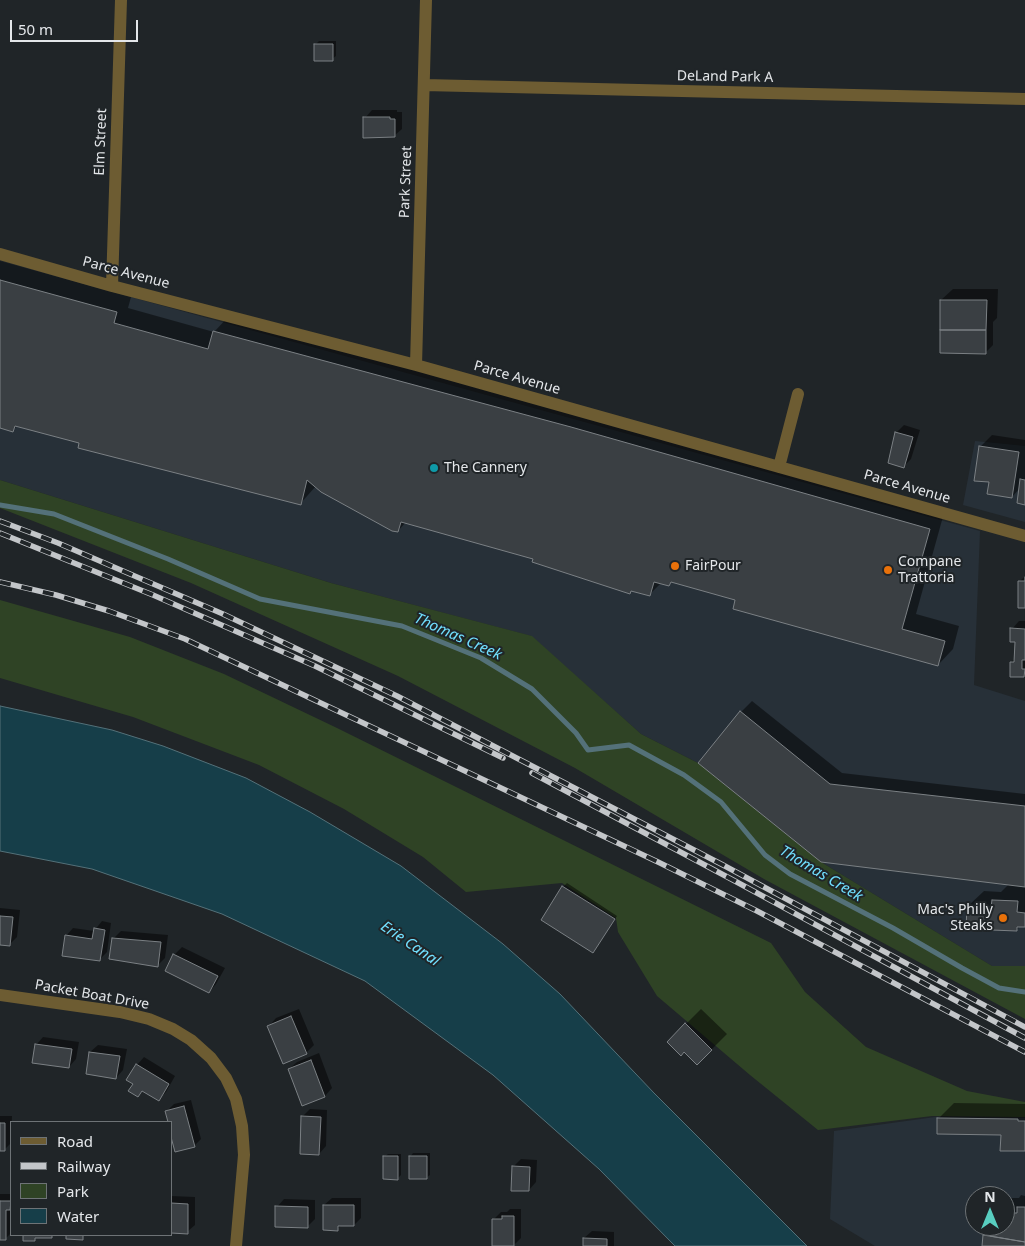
<!DOCTYPE html>
<style>
body{margin:0}
#map{position:relative;width:1025px;height:1246px;overflow:hidden;background:#202528;font-family:"Noto Sans",sans-serif}
canvas{display:block}
.legend{position:absolute;left:10px;top:1121px;width:162px;height:115px;box-sizing:border-box;background:#202528;border:1px solid #6e7376;margin:0;padding:6px 9px;list-style:none;font-size:15px;color:#e4e7ea}
.legend li{display:flex;align-items:center;gap:10px;height:25px}
.legend b{width:25px;border:1px solid #6e7376}
.north{position:absolute;left:965px;top:1186px;width:50px;height:50px;box-sizing:border-box;background:#202528;border:1px solid #6e7376;border-radius:50%;rotate:0deg;font-size:14px;font-weight:700;line-height:20px;text-align:center;color:#e4e7ea}
.north::after{content:'';display:block;margin:auto;width:18px;height:22px;background:#58cec0;clip-path:polygon(50% 0,100% 100%,50% 72%,0 100%)}
.scale{position:absolute;left:10px;top:20px;width:128px;height:22px;box-sizing:border-box;border:2px solid #e4e7ea;border-top:0;padding-left:6px;font-size:15px;line-height:18px;white-space:nowrap;color:#e4e7ea;-webkit-text-stroke:4px #202528;paint-order:stroke}
</style>
<div id="map">
<canvas width="1025" height="1246"></canvas>
<ul class="legend">
<li><b style="height:6px;background:#6d5c32"></b>Road</li>
<li><b style="height:6px;background:#c3c6c9"></b>Railway</li>
<li><b style="height:14px;background:#2f4325"></b>Park</li>
<li><b style="height:14px;background:#163e49"></b>Water</li>
</ul>
<div class="north">N</div>
<div class="scale">50 m</div>
</div>
<script>
const g = document.querySelector('canvas').getContext('2d');
g.lineJoin = 'round';
function paint(path, color) { g.fillStyle = color; g.fill(path, 'evenodd'); }
const shape = rows => new Path2D(rows.map(r => 'M' + r).join(''));
function trace(path, color, width, dash) { g.strokeStyle = color; g.lineWidth = width; g.lineCap = dash ? 'butt' : 'round'; g.setLineDash(dash || []); g.stroke(path); }
function write(font, color, halo, rows, align = 'center') {
  g.font = font + ' "Noto Sans",sans-serif'; g.lineWidth = 4; g.setLineDash([]); g.textBaseline = 'middle'; g.strokeStyle = halo; g.fillStyle = color; for (const [text, x, y, turn = 0] of rows) {
    g.save(); g.translate(x, y); g.rotate((+turn || 0) * Math.PI / 180); g.textAlign = isNaN(turn) ? turn : align; if (halo) g.strokeText(text, 0, 0); g.fillText(text, 0, 0); g.restore();
  }
}
paint(shape([
 [0,261,980,531,974,685,1025,701,1025,966,992,966,821,862,698,763,641,734,531,636,331,583,0,480],
 [975,441,1025,446,1025,522,963,505],
 [935,1117,1025,1118,1025,1246,875,1246,830,1219,834,1131],
 [975,1196,1005,1196,1005,1226,975,1226]
]), '#273038');
paint(shape([
 [0,480,331,583,532,636,641,734,698,763,821,862,992,966,1025,966,1025,1019,764,879,575,768,398,676,191,583,0,508],
 [0,600,130,637,224,674,337,728,771,943,805,992,866,1047,967,1091,1025,1102,1025,1117,932,1116,818,1130,750,1075,657,996,618,932,616,918,562,883,466,892,423,857,344,809,259,765,133,717,0,678]
]), '#2f4325');
const water = shape([
 [0,706,112,730,163,746,246,778,310,812,401,866,503,944,560,994,654,1093,807,1246,675,1246,599,1169,493,1075,365,981,222,914,92,869,0,851,0,706]
]);
paint(water, '#163e49');
trace(water, '#547179', 1);
paint(shape([
 [319,41,336,41,336,56,332,59,316,44],
 [372,110,397,110,397,112,402,112,402,129,394,136,365,118],
 [0,261,131,297,128,308,214,332,229,316,944,513,916,614,959,626,953,649,938,665,737,599,673,581,669,585,661,583,650,594,632,590,630,592,535,558,406,522,398,531,316,486,300,504,18,425,13,430,0,427],
 [953,289,998,289,997,318,993,322,993,345,986,352,941,300],
 [904,425,920,430,911,459,904,466,896,433],
 [992,435,1025,440,1025,503,1020,488,1012,497,990,481,981,446],
 [1025,576,1025,607,1020,581],
 [1019,621,1025,621,1025,676,1011,676,1011,662,1016,658,1016,641,1012,629],
 [752,701,842,773,1025,794,1025,925,1020,926,1017,930,968,906,984,891,1001,892,1009,884,821,861,741,712],
 [567,883,617,916,593,952,563,887],
 [0,908,20,910,17,937,9,945,0,944],
 [102,921,111,923,107,952,100,959,66,936,73,928,94,931],
 [121,931,168,935,165,958,157,966,113,939],
 [182,947,225,968,216,984,209,992,166,971,175,954],
 [299,1009,314,1045,306,1053,269,1026,276,1018],
 [701,1009,727,1034,697,1064,684,1051,668,1042],
 [43,1037,79,1042,76,1059,69,1067,36,1045],
 [98,1045,127,1049,123,1070,116,1078,90,1052],
 [319,1053,332,1088,325,1096,302,1104,289,1069,297,1062],
 [144,1057,175,1076,166,1092,159,1099,143,1090,138,1096,135,1083,137,1065],
 [191,1100,201,1139,194,1146,171,1122,169,1122,166,1112,174,1104],
 [954,1103,1025,1104,1025,1150,1002,1134,938,1119],
 [310,1109,327,1110,326,1146,319,1154,302,1117],
 [0,1116,12,1116,11,1143,4,1150,0,1150],
 [413,1153,430,1153,430,1175,426,1178,410,1157],
 [388,1154,401,1154,401,1175,398,1178,384,1157],
 [521,1159,537,1160,536,1182,529,1190,513,1167],
 [0,1194,11,1194,11,1233,5,1239,0,1239],
 [1021,1195,1025,1196,1025,1246,984,1246,984,1236,992,1226,1005,1226,1005,1200,1008,1198,1019,1198],
 [171,1196,195,1197,195,1225,187,1232,171,1232],
 [332,1198,361,1198,361,1218,354,1225,342,1225,337,1229,324,1205],
 [284,1199,315,1200,315,1219,307,1227,277,1207],
 [510,1209,521,1209,521,1238,513,1246,494,1219,501,1212,507,1212],
 [592,1231,614,1232,614,1246,584,1246,584,1238]
]), '#0007');
trace(shape([
 [0,505,54,514,168,559,260,599,402,626,481,658,532,689,576,733,588,750,629,745,684,775,721,802,765,855,790,874,893,928,962,968,999,988,1025,992]
]), '#547179', 5);
const building = shape([
 [314,44,333,44,333,61,314,61,314,44],
 [363,117,390,117,390,119,395,119,395,137,363,138,363,117],
 [0,280,117,312,114,323,208,349,213,331,571,427,930,529,902,629,945,641,938,666,733,609,735,600,671,582,669,586,654,582,650,596,631,591,630,594,532,562,533,559,401,522,398,532,392,531,321,492,307,480,301,505,78,448,79,443,15,426,13,432,0,428,0,280],
 [940,300,987,300,986,330,940,330,940,300],
 [940,330,986,330,986,354,940,353,940,330],
 [895,432,913,437,904,468,888,463,895,432],
 [979,446,1019,452,1012,498,987,494,989,482,974,481,979,446],
 [1020,479,1025,480,1025,505,1017,503,1020,479],
 [1025,577,1025,608,1018,608,1018,581,1025,581,1025,577],
 [1010,628,1025,629,1025,660,1022,660,1022,669,1025,669,1024,677,1010,677,1010,662,1014,662,1015,642,1010,642,1010,628],
 [740,711,830,784,1025,806,1025,887,821,862,698,763,740,711],
 [562,886,615,919,593,953,541,920,562,886],
 [992,900,1018,901,1017,912,1025,913,1025,927,1017,927,1017,931,966,929,967,906,991,907,992,900],
 [0,916,13,917,10,946,0,945,0,916],
 [94,928,105,930,100,961,62,956,65,935,92,939,94,928],
 [112,938,161,942,158,967,109,959,112,938],
 [173,954,218,976,209,993,165,971,173,954],
 [291,1016,307,1054,283,1064,267,1026,291,1016],
 [685,1023,712,1050,697,1065,684,1052,681,1056,667,1042,685,1023],
 [35,1044,72,1049,69,1068,32,1063,35,1044],
 [89,1052,120,1056,116,1079,86,1074,89,1052],
 [311,1060,325,1097,302,1106,288,1069,311,1060],
 [136,1064,169,1084,159,1101,142,1091,138,1097,128,1091,133,1084,126,1080,136,1064],
 [184,1106,195,1147,175,1152,171,1137,171,1122,168,1122,165,1111,184,1106],
 [301,1116,321,1117,319,1155,300,1154,301,1116],
 [937,1118,1018,1119,1018,1121,1025,1121,1025,1151,1000,1151,1001,1135,937,1134,937,1118],
 [0,1123,5,1123,5,1151,0,1151,0,1123],
 [383,1156,398,1156,398,1180,383,1179,383,1156],
 [409,1156,427,1156,427,1179,409,1179,409,1156],
 [512,1166,530,1167,529,1191,511,1191,512,1166],
 [0,1201,11,1201,10,1210,6,1210,6,1240,0,1240,0,1201],
 [171,1203,188,1204,188,1234,171,1233,171,1203],
 [323,1205,354,1205,354,1226,338,1226,338,1231,323,1230,323,1205],
 [275,1206,308,1207,308,1228,275,1227,275,1206],
 [1017,1207,1025,1207,1025,1242,990,1236,991,1226,1005,1226,1005,1210,1010,1210,1011,1213,1017,1213,1017,1207],
 [502,1216,514,1216,514,1246,492,1246,492,1219,502,1219,502,1216],
 [23,1235,52,1235,52,1238,35,1238,35,1241,23,1241,23,1235],
 [66,1235,83,1235,83,1240,66,1239,66,1235],
 [983,1235,1025,1242,1025,1246,982,1246,983,1235],
 [583,1238,607,1239,607,1246,583,1246,583,1238]
]);
paint(building, '#3a3f43');
trace(building, '#7b8084', 1);
trace(shape([
 [424,85,1025,99],
 [0,254,112,286,416,365,1025,536],
 [112,286,121,0],
 [416,365,426,0],
 [779,467,798,394],
 [0,995,120,1012,149,1019,173,1029,191,1040,211,1058,226,1078,236,1099,242,1126,244,1155,236,1246]
]), '#6d5c32', 12);
const rail = shape([
 [0,521,58,543,223,614,397,696,723,865,1025,1027],
 [0,533,153,595,315,666,503,758],
 [0,582,56,595,109,611,185,639,658,862,757,911,1025,1052],
 [532,773,733,880,1025,1038]
]);
trace(rail, '#c3c6c9', 5.5);
trace(rail, '#202528', 4, [11]);
for (const [x, y, r, color] of [
 [434,468,5,"#0f9aa8"],
 [675,566,5,"#e8710a"],
 [888,570,5,"#e8710a"],
 [1003,918,5,"#e8710a"]
]) { const dot = new Path2D(); dot.arc(x, y, r, 0, 2 * Math.PI); g.fillStyle = color; g.fill(dot); trace(dot, '#202528', 2); }
write('14px', '#e4e7ea', '#202528', [
 ["DeLand Park A",725,77,1],
 ["Elm Street",101,142,-88],
 ["Park Street",406,182,-88],
 ["Parce Avenue",126,273,15],
 ["Parce Avenue",517,378,16],
 ["Parce Avenue",907,487,16],
 ["Packet Boat Drive",92,995,10]
]);
write('14px', '#e4e7ea', '#202528', [
 ["The Cannery",444,468],
 ["Compane",898,562],
 ["Trattoria",898,578],
 ["FairPour",685,566],
 ["Mac's Philly",993,910,"right"],
 ["Steaks",993,926,"right"]
], 'left');
write('italic 15px', '#71e0ff', '#202528', [
 ["Thomas Creek",458,637,24],
 ["Thomas Creek",821,874,31],
 ["Erie Canal",410,944,34]
]);
</script>
